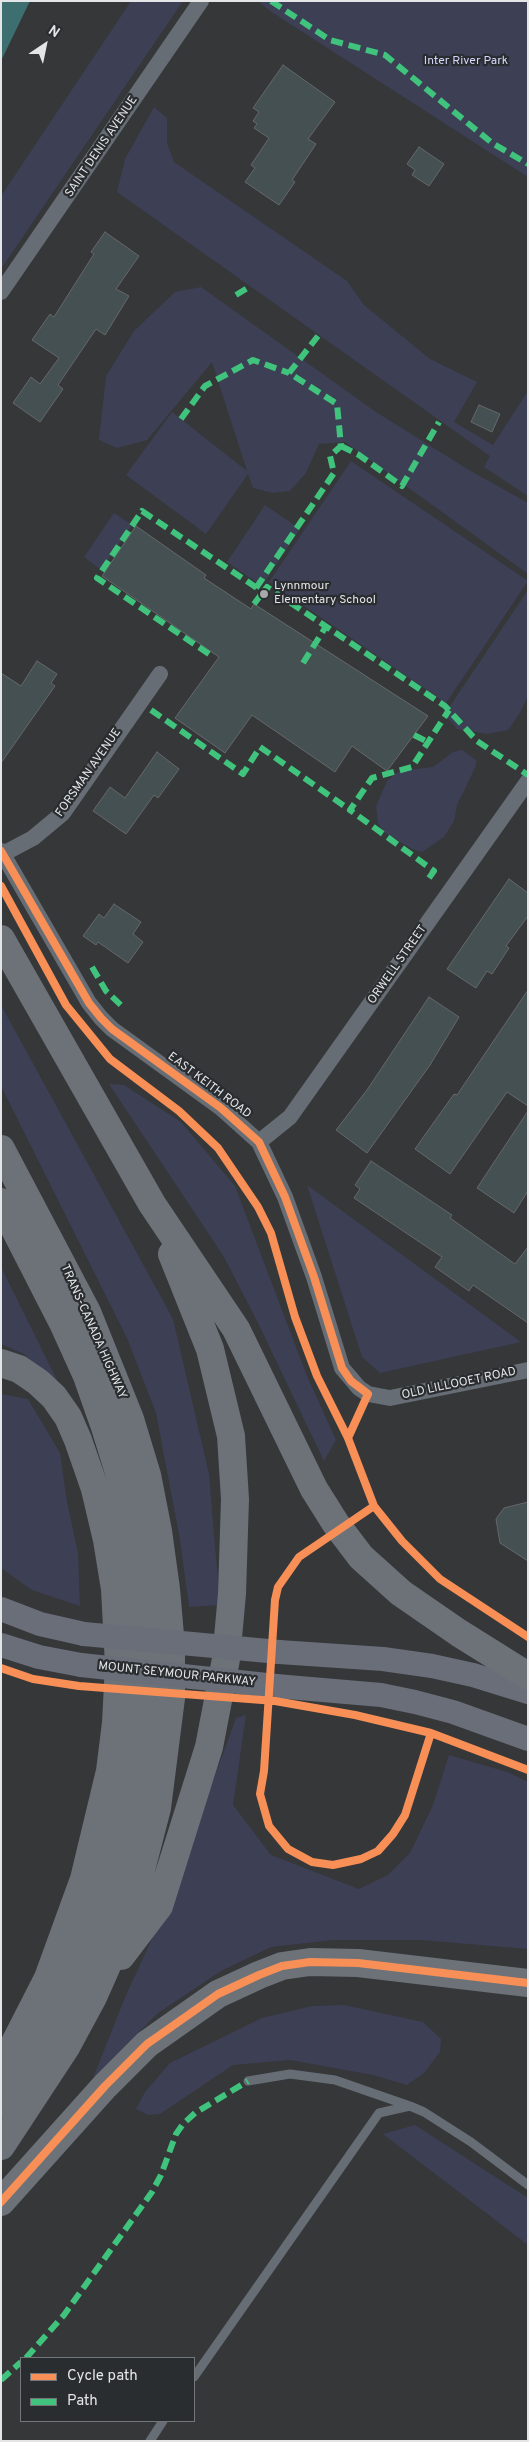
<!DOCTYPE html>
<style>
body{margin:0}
#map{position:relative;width:529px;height:2442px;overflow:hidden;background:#353739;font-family:Overpass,sans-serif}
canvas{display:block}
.frame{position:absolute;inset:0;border:2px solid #e3e5e7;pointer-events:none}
.legend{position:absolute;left:20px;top:2357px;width:175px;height:65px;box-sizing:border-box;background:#2a2d30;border:1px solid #747779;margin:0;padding:6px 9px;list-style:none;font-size:15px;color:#e3e5e7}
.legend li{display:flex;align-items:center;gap:10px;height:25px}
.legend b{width:25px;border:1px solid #747779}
.north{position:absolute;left:20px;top:20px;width:50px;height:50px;-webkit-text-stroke:4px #2a2d30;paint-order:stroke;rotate:34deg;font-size:14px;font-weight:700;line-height:20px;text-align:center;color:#e3e5e7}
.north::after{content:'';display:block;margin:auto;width:18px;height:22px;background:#e3e5e7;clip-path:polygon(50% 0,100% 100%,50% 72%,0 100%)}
</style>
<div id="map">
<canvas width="529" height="2442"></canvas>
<div class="frame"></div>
<ul class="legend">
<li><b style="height:6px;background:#f78f57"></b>Cycle path</li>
<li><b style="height:6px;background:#40c37c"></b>Path</li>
</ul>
<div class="north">N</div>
</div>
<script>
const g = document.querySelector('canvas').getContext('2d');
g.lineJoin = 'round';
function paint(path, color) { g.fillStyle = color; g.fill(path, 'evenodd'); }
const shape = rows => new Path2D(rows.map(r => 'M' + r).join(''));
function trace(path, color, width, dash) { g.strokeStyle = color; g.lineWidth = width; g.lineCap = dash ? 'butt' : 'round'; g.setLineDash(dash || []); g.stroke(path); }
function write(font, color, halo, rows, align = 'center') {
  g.font = font + ' Overpass,sans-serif'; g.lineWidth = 4.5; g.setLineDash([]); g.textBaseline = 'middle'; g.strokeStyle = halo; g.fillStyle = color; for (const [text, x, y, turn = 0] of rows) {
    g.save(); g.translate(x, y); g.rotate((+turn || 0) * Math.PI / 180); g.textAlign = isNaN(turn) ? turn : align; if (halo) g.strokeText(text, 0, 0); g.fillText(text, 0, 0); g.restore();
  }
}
paint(shape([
 [131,1,183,1,1,269,1,196],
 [258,1,528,1,528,177,270,11],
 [154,107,167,118,167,143,174,162,347,281,364,305,430,359,477,382,454,422,493,445,528,391,528,496,484,467,490,456,117,192,125,159],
 [201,287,376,412,469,470,528,503,528,574,345,442,319,444,306,473,290,491,273,493,253,488,248,474,206,534,126,475,172,412,247,471,212,362,147,440,117,448,99,440,106,376,134,331,175,292],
 [351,461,528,581,446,703,269,582],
 [265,505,300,529,262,586,227,562],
 [114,513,132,525,101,570,84,557],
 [528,590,528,696,520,713,508,730,487,734,457,729,443,712,450,706],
 [462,750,476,760,476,766,457,805,454,821,444,837,422,852,412,849,385,833,378,824,376,806,387,781,399,771,433,767,453,752],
 [1,1005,173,1319,209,1474,220,1605,189,1607,180,1540,156,1413,127,1338,1,1086],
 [109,1084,124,1085,181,1122,235,1186,307,1376,336,1440,324,1461,258,1323,224,1257],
 [307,1185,521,1342,380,1373,362,1357],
 [1,1267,60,1386,24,1354,1,1344],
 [2,1394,28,1399,60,1453,67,1502,78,1553,80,1606,32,1590,1,1568],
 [246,1715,233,1805,271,1855,359,1889,388,1875,410,1853,433,1805,449,1755,507,1772,528,1782,528,1949,421,1940,334,1940,271,1947,221,1971,158,2013,93,2078,126,1995,168,1904,236,1718],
 [344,2005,423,2022,441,2039,440,2052,424,2073,407,2085,373,2075,290,2060,233,2065,160,2114,148,2115,136,2109,145,2092,170,2063,262,2018,312,2006],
 [415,2125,528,2198,528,2245,383,2134]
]), '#3d3f55');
paint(shape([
 [1,1,30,1,1,61]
]), '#3d6f71');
const building = shape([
 [283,65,335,102,308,139,316,144,292,180,295,182,279,205,245,182,255,168,251,165,269,138,254,128,257,124,253,121,259,112,253,108,283,65],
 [419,147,444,164,429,186,412,175,415,170,407,164,419,147],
 [105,232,139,256,116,289,129,296,105,335,96,329,58,385,63,389,40,422,13,403,31,377,40,384,59,358,32,340,50,314,54,317,94,254,91,252,105,232],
 [479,405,500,414,492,432,471,422,479,405],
 [136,526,206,575,204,578,251,609,254,604,428,716,387,771,352,746,335,772,252,715,225,753,175,718,219,657,102,576,136,526],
 [37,661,57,674,51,683,55,686,1,763,1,673,21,686,37,661],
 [157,752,179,769,158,798,154,795,126,834,93,811,110,787,125,798,157,752],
 [509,879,528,893,528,916,506,946,509,948,492,974,487,971,476,988,447,969,509,879],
 [114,904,141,922,133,934,143,942,128,963,98,942,96,945,83,936,99,914,104,918,114,904],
 [528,990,528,1106,507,1092,450,1174,415,1149,454,1094,457,1095,528,990],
 [429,997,459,1017,430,1065,367,1153,336,1130,367,1090,429,997],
 [528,1111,528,1191,514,1213,477,1188,528,1111],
 [371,1161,452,1215,450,1218,515,1264,528,1247,528,1323,473,1285,469,1291,435,1267,442,1257,354,1198,360,1189,355,1185,371,1161],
 [528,1502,528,1561,500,1543,496,1519,504,1508,528,1502]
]);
paint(building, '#455053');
trace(building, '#66686a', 1);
trace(shape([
 [248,2081,290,2074,335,2080,410,2106,424,2112,471,2142,528,2185],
 [194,2377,379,2113,410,2106],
 [150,2441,163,2421]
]), '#676d75', 9);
trace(shape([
 [1,292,201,1],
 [1,851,89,1003,101,1018,112,1029,221,1108,259,1142,285,1197,314,1277,342,1368,359,1388,368,1394,390,1398,528,1370],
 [3,854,33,838,63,813,160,674],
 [259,1142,290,1117,528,781]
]), '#676d75', 16);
trace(shape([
 [1,1609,40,1624,84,1634],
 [1,1645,39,1657,81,1665],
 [279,1652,383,1659,432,1666,473,1675,528,1692],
 [276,1686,381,1695,415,1702,453,1712,528,1739]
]), '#696e78', 24);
trace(shape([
 [1,939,152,1204,236,1329,314,1489,336,1524,361,1557,401,1593,459,1633,528,1676],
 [1,1149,87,1312,130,1419,147,1475,158,1531,166,1589,171,1647,171,1698,157,1808,135,1893,116,1945,93,1997,66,2047,1,2146],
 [1,1202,63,1323,87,1376,105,1427,122,1482,133,1536,141,1592,145,1648,145,1696,134,1791,110,1885,93,1935,45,2034,1,2104],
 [1,1363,19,1369,38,1382,54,1397,68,1417,78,1440,95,1489,107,1540,115,1589,119,1665,116,1723,110,1771,84,1879,48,1978,1,2070],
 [121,1956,159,1906,209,1747,226,1659,232,1594,235,1499,231,1436,210,1349,172,1254],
 [1,2202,105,2086,147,2044,218,1994,259,1975,282,1966,310,1962,358,1963,528,1983]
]), '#6d7279', 28);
trace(shape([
 [84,1634,279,1652],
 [81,1665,276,1686]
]), '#696e78', 24);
trace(shape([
 [271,1,330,40,385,55,492,143,528,164],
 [236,295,249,287],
 [181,419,205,386,253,360,289,373],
 [341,446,359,455,402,486,439,422],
 [256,588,334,473,330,456,341,446,337,404,289,373,318,336],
 [254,604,263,592],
 [209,654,97,578,142,511,263,592,267,587,445,706,477,741,528,775],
 [303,663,325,628],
 [151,710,243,774,260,747,350,810],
 [414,735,428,742],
 [429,878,434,871,350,810,372,778,412,767,449,710],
 [92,967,106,991,124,1008],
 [26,2358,64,2315,152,2192,161,2175,176,2134,183,2124,195,2113,248,2081],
 [1,2380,21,2362]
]), '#40c37c', 6, [12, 6]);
trace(shape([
 [1,851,89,1003,101,1018,112,1029,221,1108,259,1142,285,1197,314,1277,342,1368,351,1381,368,1394,348,1438],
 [1,886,66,1005,110,1059,179,1111,218,1148,258,1207,271,1233,295,1317,317,1376,348,1438,374,1506,402,1541,440,1579,528,1637],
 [374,1506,299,1557,278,1587,275,1600,264,1771,260,1794,269,1826,288,1849,312,1862,333,1865,361,1859,378,1851,393,1834,405,1815,431,1733],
 [1,1668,33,1679,79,1686,275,1701,355,1715,431,1733,528,1770],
 [1,2202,105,2086,147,2044,218,1994,259,1975,282,1966,310,1962,358,1963,528,1983]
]), '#f78f57', 8);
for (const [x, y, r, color] of [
 [264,594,5,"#a6a8aa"]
]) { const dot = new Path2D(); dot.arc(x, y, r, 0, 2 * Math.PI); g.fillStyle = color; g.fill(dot); trace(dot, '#2a2d30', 2); }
write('12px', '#d5d7fe', '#2a2d30', [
 ["Inter River Park",466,62]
]);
write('12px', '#e3e5e7', '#2a2d30', [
 ["SAINT DENIS AVENUE",102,147,-56],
 ["FORSMAN AVENUE",89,773,-55],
 ["ORWELL STREET",398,965,-55],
 ["EAST KEITH ROAD",209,1086,37],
 ["TRANS-CANADA HIGHWAY",93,1332,66],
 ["OLD LILLOOET ROAD",459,1384,-12],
 ["MOUNT SEYMOUR PARKWAY",177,1675,6]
]);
write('12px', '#e3e5e7', '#2a2d30', [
 ["Lynnmour",274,587],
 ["Elementary School",274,601]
], 'left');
</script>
